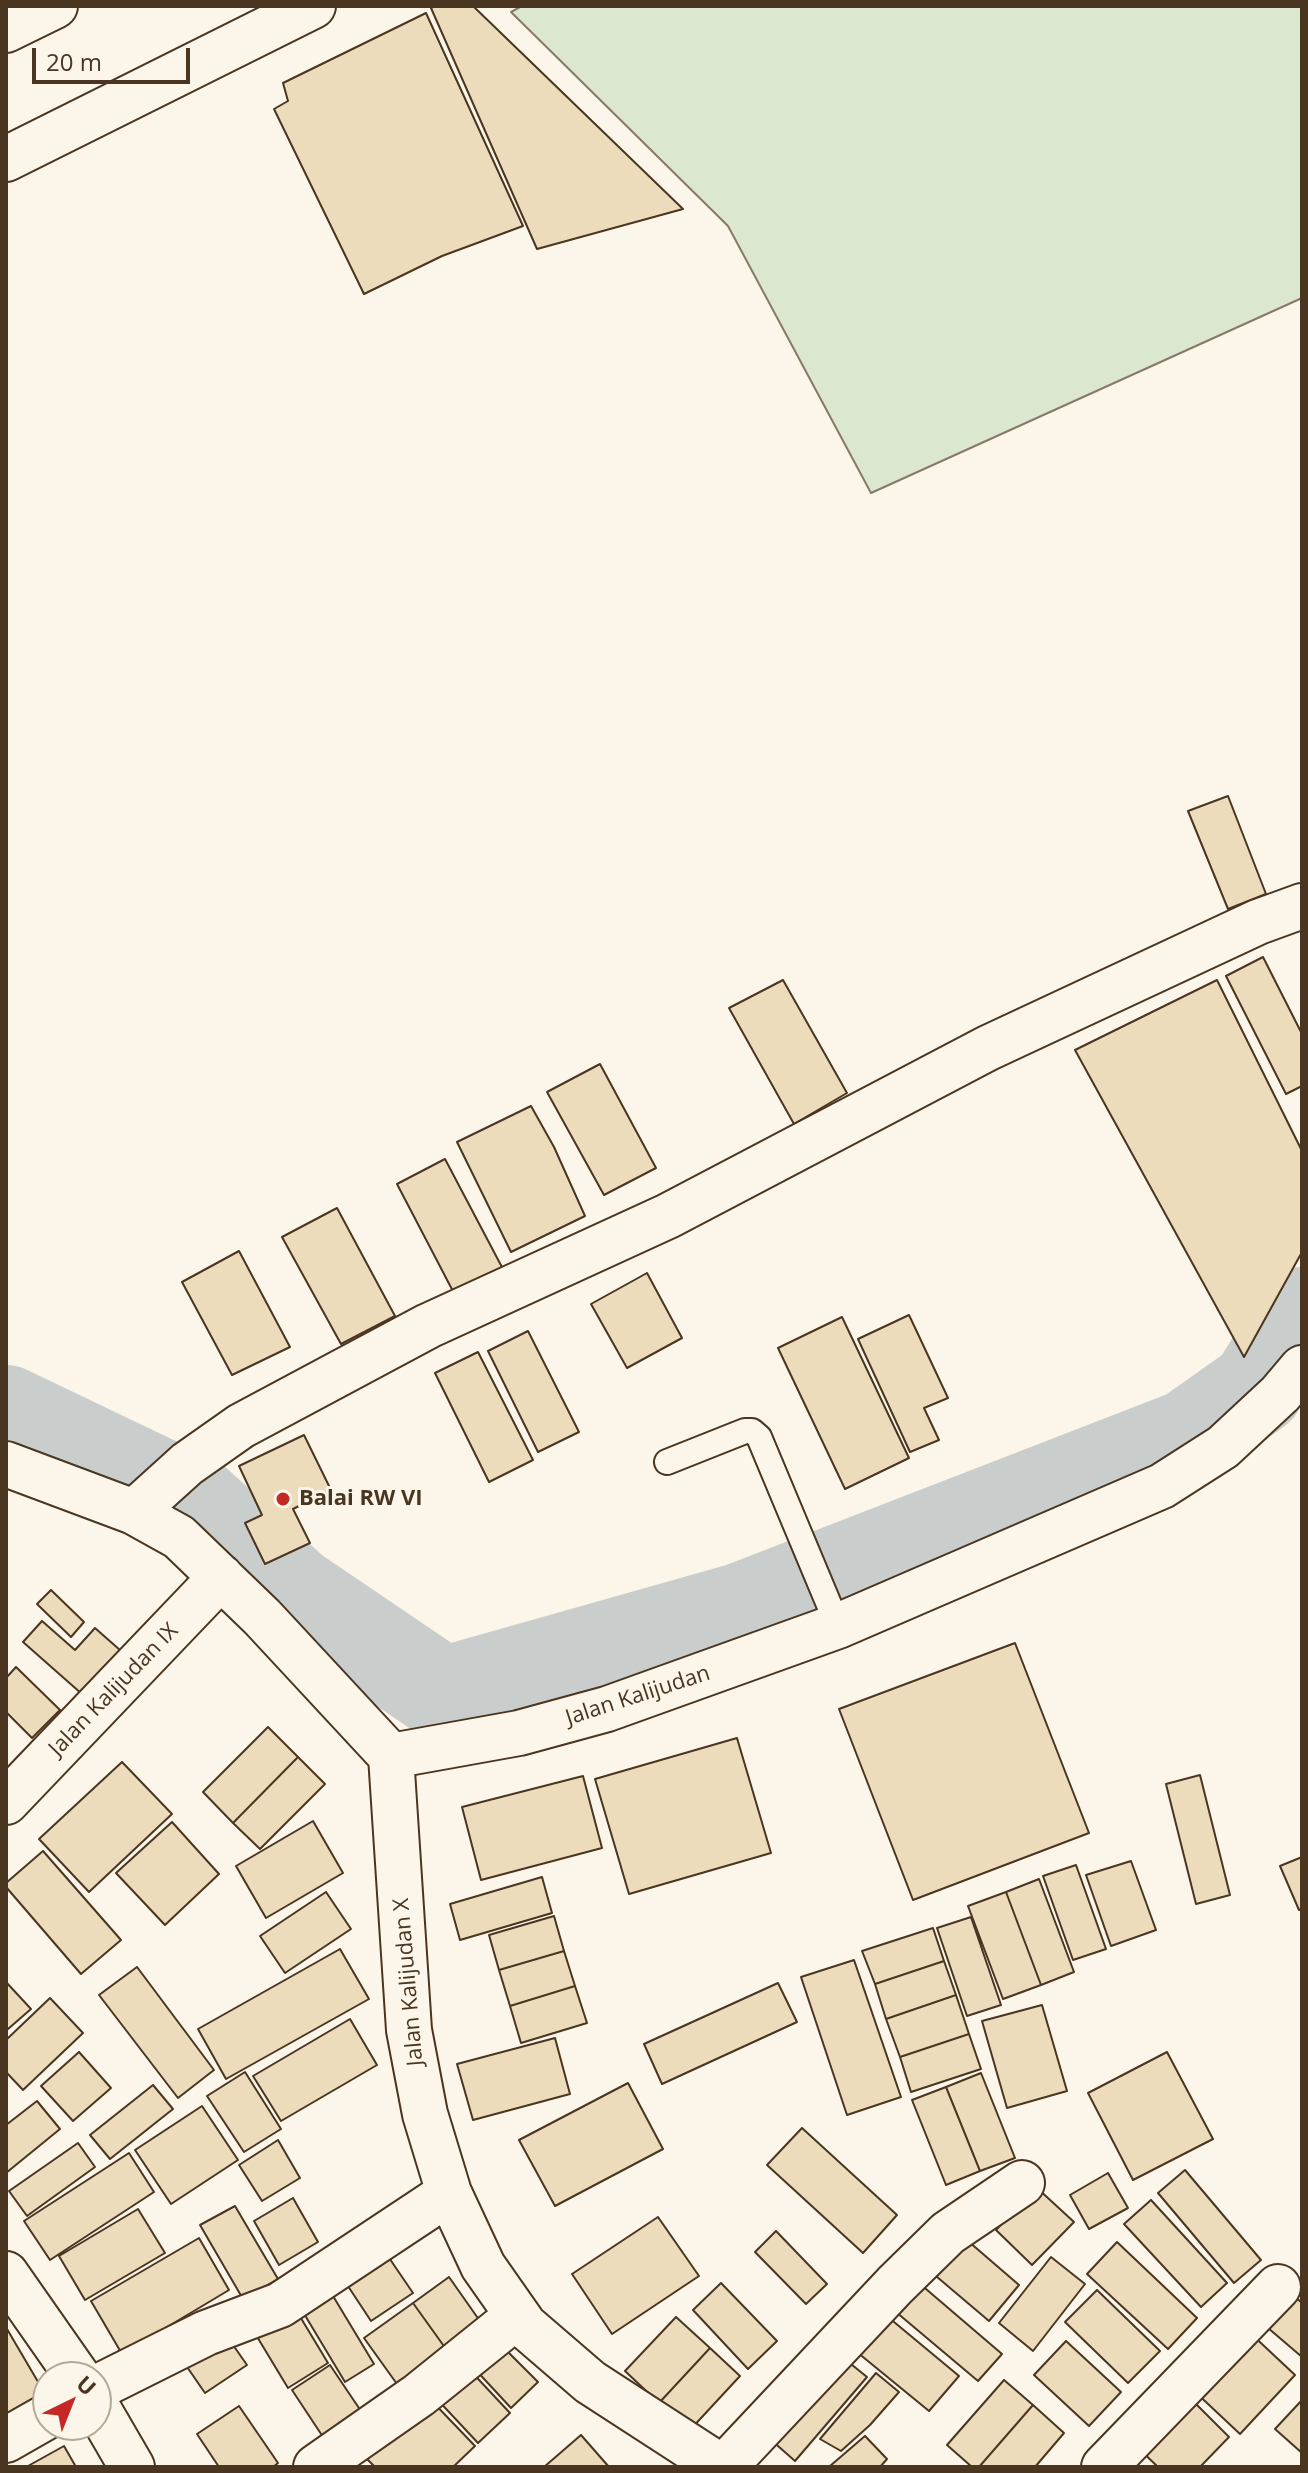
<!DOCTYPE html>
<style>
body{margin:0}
#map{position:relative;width:1308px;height:2473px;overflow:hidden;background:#fbf6e9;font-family:"Open Sans",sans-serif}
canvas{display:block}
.frame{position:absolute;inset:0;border:8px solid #4a3520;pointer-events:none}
.north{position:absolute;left:32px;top:2361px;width:80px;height:80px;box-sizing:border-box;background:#fbf6e9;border:2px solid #b4a999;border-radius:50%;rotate:43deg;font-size:22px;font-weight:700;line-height:32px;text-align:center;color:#4a3520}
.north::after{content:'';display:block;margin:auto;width:28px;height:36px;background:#c62828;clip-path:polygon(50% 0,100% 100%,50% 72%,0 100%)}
.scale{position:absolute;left:32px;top:48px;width:158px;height:36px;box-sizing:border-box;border:4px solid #4a3520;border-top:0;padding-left:10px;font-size:24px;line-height:28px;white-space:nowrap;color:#4a3520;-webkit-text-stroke:6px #fbf6e9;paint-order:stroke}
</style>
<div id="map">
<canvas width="1308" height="2473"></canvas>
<div class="frame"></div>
<div class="north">U</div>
<div class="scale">20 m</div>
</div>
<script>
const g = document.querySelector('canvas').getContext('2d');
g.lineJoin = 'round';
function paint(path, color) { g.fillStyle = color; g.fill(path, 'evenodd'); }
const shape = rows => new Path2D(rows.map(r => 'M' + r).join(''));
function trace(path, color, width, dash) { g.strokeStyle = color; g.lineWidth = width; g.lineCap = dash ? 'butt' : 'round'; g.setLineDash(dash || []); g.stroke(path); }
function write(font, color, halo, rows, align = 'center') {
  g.font = font + ' "Open Sans",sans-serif'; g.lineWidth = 6; g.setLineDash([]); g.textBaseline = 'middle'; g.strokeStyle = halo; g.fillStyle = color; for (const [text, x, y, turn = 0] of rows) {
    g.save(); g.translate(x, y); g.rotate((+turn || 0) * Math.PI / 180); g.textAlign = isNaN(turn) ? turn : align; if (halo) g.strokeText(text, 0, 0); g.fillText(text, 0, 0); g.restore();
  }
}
const green = shape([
 [522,6,1302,6,1302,298,871,493,728,226,511,12,522,6]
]);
paint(green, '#dce7d0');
trace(green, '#887966', 2);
trace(shape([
 [6,1412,194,1502,294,1593,443,1694,740,1610,1189,1436,1257,1388,1302,1314]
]), '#c9cecd', 94);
const building = shape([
 [435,6,473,6,683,209,537,249,431,8,435,6],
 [426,13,523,226,442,256,364,294,274,109,288,101,283,83,426,13],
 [1228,796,1266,894,1228,909,1188,811,1228,796],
 [1263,957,1302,1034,1302,1086,1286,1094,1226,976,1263,957],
 [783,980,847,1093,794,1124,729,1008,783,980],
 [1217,980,1302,1151,1302,1252,1244,1357,1075,1050,1217,980],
 [600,1064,656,1168,604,1195,547,1092,600,1064],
 [531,1106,554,1147,585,1216,511,1252,457,1142,531,1106],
 [445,1159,504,1271,456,1297,397,1184,445,1159],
 [337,1208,395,1316,341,1344,282,1237,337,1208],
 [239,1251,290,1347,232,1375,182,1282,239,1251],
 [647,1273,682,1338,627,1368,591,1304,647,1273],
 [909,1315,948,1398,924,1408,939,1440,910,1452,858,1339,909,1315],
 [842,1317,909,1458,845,1489,778,1348,842,1317],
 [528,1331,579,1432,538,1452,488,1351,528,1331],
 [478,1352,533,1460,489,1482,435,1373,478,1352],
 [304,1435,331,1490,293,1509,310,1543,265,1564,245,1523,262,1515,239,1466,304,1435],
 [51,1590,84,1622,71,1637,37,1604,51,1590],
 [42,1621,75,1650,95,1628,129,1658,91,1702,23,1642,42,1621],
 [1015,1643,1089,1833,913,1900,839,1709,1015,1643],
 [16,1667,60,1710,32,1738,6,1712,6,1678,16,1667],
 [268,1727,298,1757,233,1823,203,1792,268,1727],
 [737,1738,771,1853,629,1894,595,1779,737,1738],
 [298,1757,325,1784,260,1849,233,1823,298,1757],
 [122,1762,172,1814,89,1892,39,1839,122,1762],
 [1200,1775,1230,1895,1196,1904,1166,1784,1200,1775],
 [583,1776,602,1848,481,1880,462,1807,583,1776],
 [313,1821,343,1873,266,1918,236,1866,313,1821],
 [172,1822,219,1874,165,1925,116,1873,172,1822],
 [43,1851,121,1940,81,1974,6,1887,6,1883,43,1851],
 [1302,1857,1302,1909,1299,1910,1280,1866,1302,1857],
 [1131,1861,1156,1930,1111,1946,1086,1875,1131,1861],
 [1076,1865,1106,1949,1073,1960,1043,1876,1076,1865],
 [542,1877,552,1913,460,1940,450,1904,542,1877],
 [1039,1879,1074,1972,1041,1985,1006,1892,1039,1879],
 [326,1892,351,1929,285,1973,260,1936,326,1892],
 [1006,1892,1041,1985,1003,1999,968,1906,1006,1892],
 [554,1916,564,1951,499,1970,489,1935,554,1916],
 [971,1917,1001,2005,967,2016,937,1928,971,1917],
 [933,1928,944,1961,875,1984,862,1951,933,1928],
 [340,1949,369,1999,226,2079,198,2029,340,1949],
 [564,1951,575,1986,510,2006,499,1970,564,1951],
 [854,1960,901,2097,847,2115,801,1977,854,1960],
 [944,1961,956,1995,886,2019,875,1984,944,1961],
 [137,1967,214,2070,178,2098,99,1995,137,1967],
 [6,1982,31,2009,8,2029,6,2026,6,1982],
 [778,1983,797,2022,662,2084,644,2044,778,1983],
 [575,1986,587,2023,521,2043,510,2006,575,1986],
 [956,1995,969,2034,900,2057,886,2019,956,1995],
 [50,1998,83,2033,23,2090,6,2072,6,2040,50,1998],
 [1042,2005,1067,2091,1007,2108,982,2021,1042,2005],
 [350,2019,377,2065,281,2121,253,2076,350,2019],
 [969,2034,981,2069,911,2092,900,2057,969,2034],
 [555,2038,570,2094,473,2120,457,2064,555,2038],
 [79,2052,111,2088,73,2121,41,2086,79,2052],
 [1167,2052,1213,2139,1133,2180,1088,2093,1167,2052],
 [245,2072,281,2129,244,2152,207,2096,245,2072],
 [981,2073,1015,2158,980,2171,946,2087,981,2073],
 [628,2083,663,2149,555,2206,519,2140,628,2083],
 [153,2085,173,2109,110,2159,90,2135,153,2085],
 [946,2087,980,2171,946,2185,912,2100,946,2087],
 [37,2101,60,2129,6,2173,6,2125,37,2101],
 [202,2106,238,2160,171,2204,135,2150,202,2106],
 [802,2128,897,2215,863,2253,767,2165,802,2128],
 [278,2140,300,2178,262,2201,239,2165,278,2140],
 [78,2143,95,2167,27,2216,9,2191,78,2143],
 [129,2153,154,2192,50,2260,24,2221,129,2153],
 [1185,2170,1261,2260,1234,2283,1158,2193,1185,2170],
 [1108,2173,1128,2208,1089,2229,1070,2195,1108,2173],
 [1036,2187,1074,2222,1032,2265,996,2230,1036,2187],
 [293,2198,318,2242,279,2265,254,2221,293,2198],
 [1151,2200,1227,2283,1201,2307,1124,2224,1151,2200],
 [235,2206,278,2279,243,2299,200,2225,235,2206],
 [138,2209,165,2253,85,2300,59,2256,138,2209],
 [658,2217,699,2276,612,2334,572,2274,658,2217],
 [776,2231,827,2284,806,2304,755,2252,776,2231],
 [961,2235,1019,2285,989,2321,930,2271,961,2235],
 [199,2238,229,2290,122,2354,91,2301,199,2238],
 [1117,2242,1197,2318,1168,2349,1087,2274,1117,2242],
 [381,2246,413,2293,371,2321,340,2274,381,2246],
 [1051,2257,1085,2284,1033,2351,999,2323,1051,2257],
 [449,2277,482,2324,446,2349,413,2303,449,2277],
 [721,2283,777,2341,748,2369,693,2310,721,2283],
 [919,2283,1002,2354,978,2381,896,2312,919,2283],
 [1282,2285,1302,2303,1302,2357,1254,2316,1282,2285],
 [1097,2290,1160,2351,1128,2383,1065,2322,1097,2290],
 [330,2291,374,2364,345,2382,300,2307,330,2291],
 [413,2303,446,2349,397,2384,364,2338,413,2303],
 [293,2305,328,2363,288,2388,253,2330,293,2305],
 [882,2312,959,2376,929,2411,852,2348,882,2312],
 [676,2317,710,2348,659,2403,625,2371,676,2317],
 [7,2329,44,2392,6,2414,6,2330,7,2329],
 [1246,2329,1295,2375,1240,2434,1191,2388,1246,2329],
 [226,2335,247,2365,205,2393,185,2364,226,2335],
 [1066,2341,1121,2392,1089,2426,1034,2375,1066,2341],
 [499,2343,538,2382,511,2408,473,2367,499,2343],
 [710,2348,740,2376,689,2431,659,2403,710,2348],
 [841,2356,867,2377,795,2461,770,2439,841,2356],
 [330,2365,369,2423,331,2449,292,2390,330,2365],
 [466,2366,510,2413,478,2443,434,2396,466,2366],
 [876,2373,899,2392,870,2425,841,2451,820,2439,876,2373],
 [1004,2380,1033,2405,979,2467,972,2467,947,2445,1004,2380],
 [1185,2393,1229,2437,1200,2467,1158,2467,1135,2445,1185,2393],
 [429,2398,475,2446,453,2467,375,2467,366,2458,429,2398],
 [1302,2400,1302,2453,1275,2429,1302,2400],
 [1033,2405,1064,2433,1035,2467,979,2467,1033,2405],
 [239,2406,278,2463,273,2467,219,2467,197,2434,239,2406],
 [581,2435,609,2467,544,2467,581,2435],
 [865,2436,887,2459,880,2467,830,2466,865,2436],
 [64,2446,76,2467,29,2467,28,2466,64,2446]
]);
paint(building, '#ecdcbc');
trace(building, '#4a3520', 2);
const lane = shape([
 [667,1462,745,1431,752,1431,759,1437,838,1626]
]);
const street = shape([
 [6,1464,134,1512,179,1537,262,1617,391,1756],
 [134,1512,187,1464,241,1426,428,1326,668,1216,988,1048,1258,922,1302,906],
 [391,1756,519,1733,607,1709,838,1626,1162,1486,1223,1447,1280,1394,1302,1368],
 [391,1756,409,2030,425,2114,449,2193,483,2266,525,2326,590,2382,721,2467],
 [6,1802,221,1577],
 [6,2274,78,2377],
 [96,2388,206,2333,280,2305,449,2193],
 [96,2405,132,2467],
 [6,2440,48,2416],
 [316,2467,419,2395,516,2317],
 [724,2467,895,2285,948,2233,1022,2183],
 [1104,2467,1278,2287]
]);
const primary = shape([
 [6,30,55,6],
 [6,159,313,6]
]);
trace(lane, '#4a3520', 28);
trace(street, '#4a3520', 48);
trace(primary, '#4a3520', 48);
trace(lane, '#fbf6e9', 24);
trace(street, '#fbf6e9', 44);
trace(primary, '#fbf6e9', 44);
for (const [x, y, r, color] of [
 [283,1499,8,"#c62828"]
]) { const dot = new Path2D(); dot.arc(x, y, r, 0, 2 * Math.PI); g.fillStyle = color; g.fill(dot); trace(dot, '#fbf6e9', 3); }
write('bold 22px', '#4a3520', '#fbf6e9', [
 ["Balai RW VI",299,1499]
], 'left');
write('22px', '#4a3520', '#fbf6e9', [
 ["Jalan Kalijudan IX",114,1690,-46],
 ["Jalan Kalijudan",638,1696,-18],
 ["Jalan Kalijudan X",409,1982,-95]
]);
</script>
